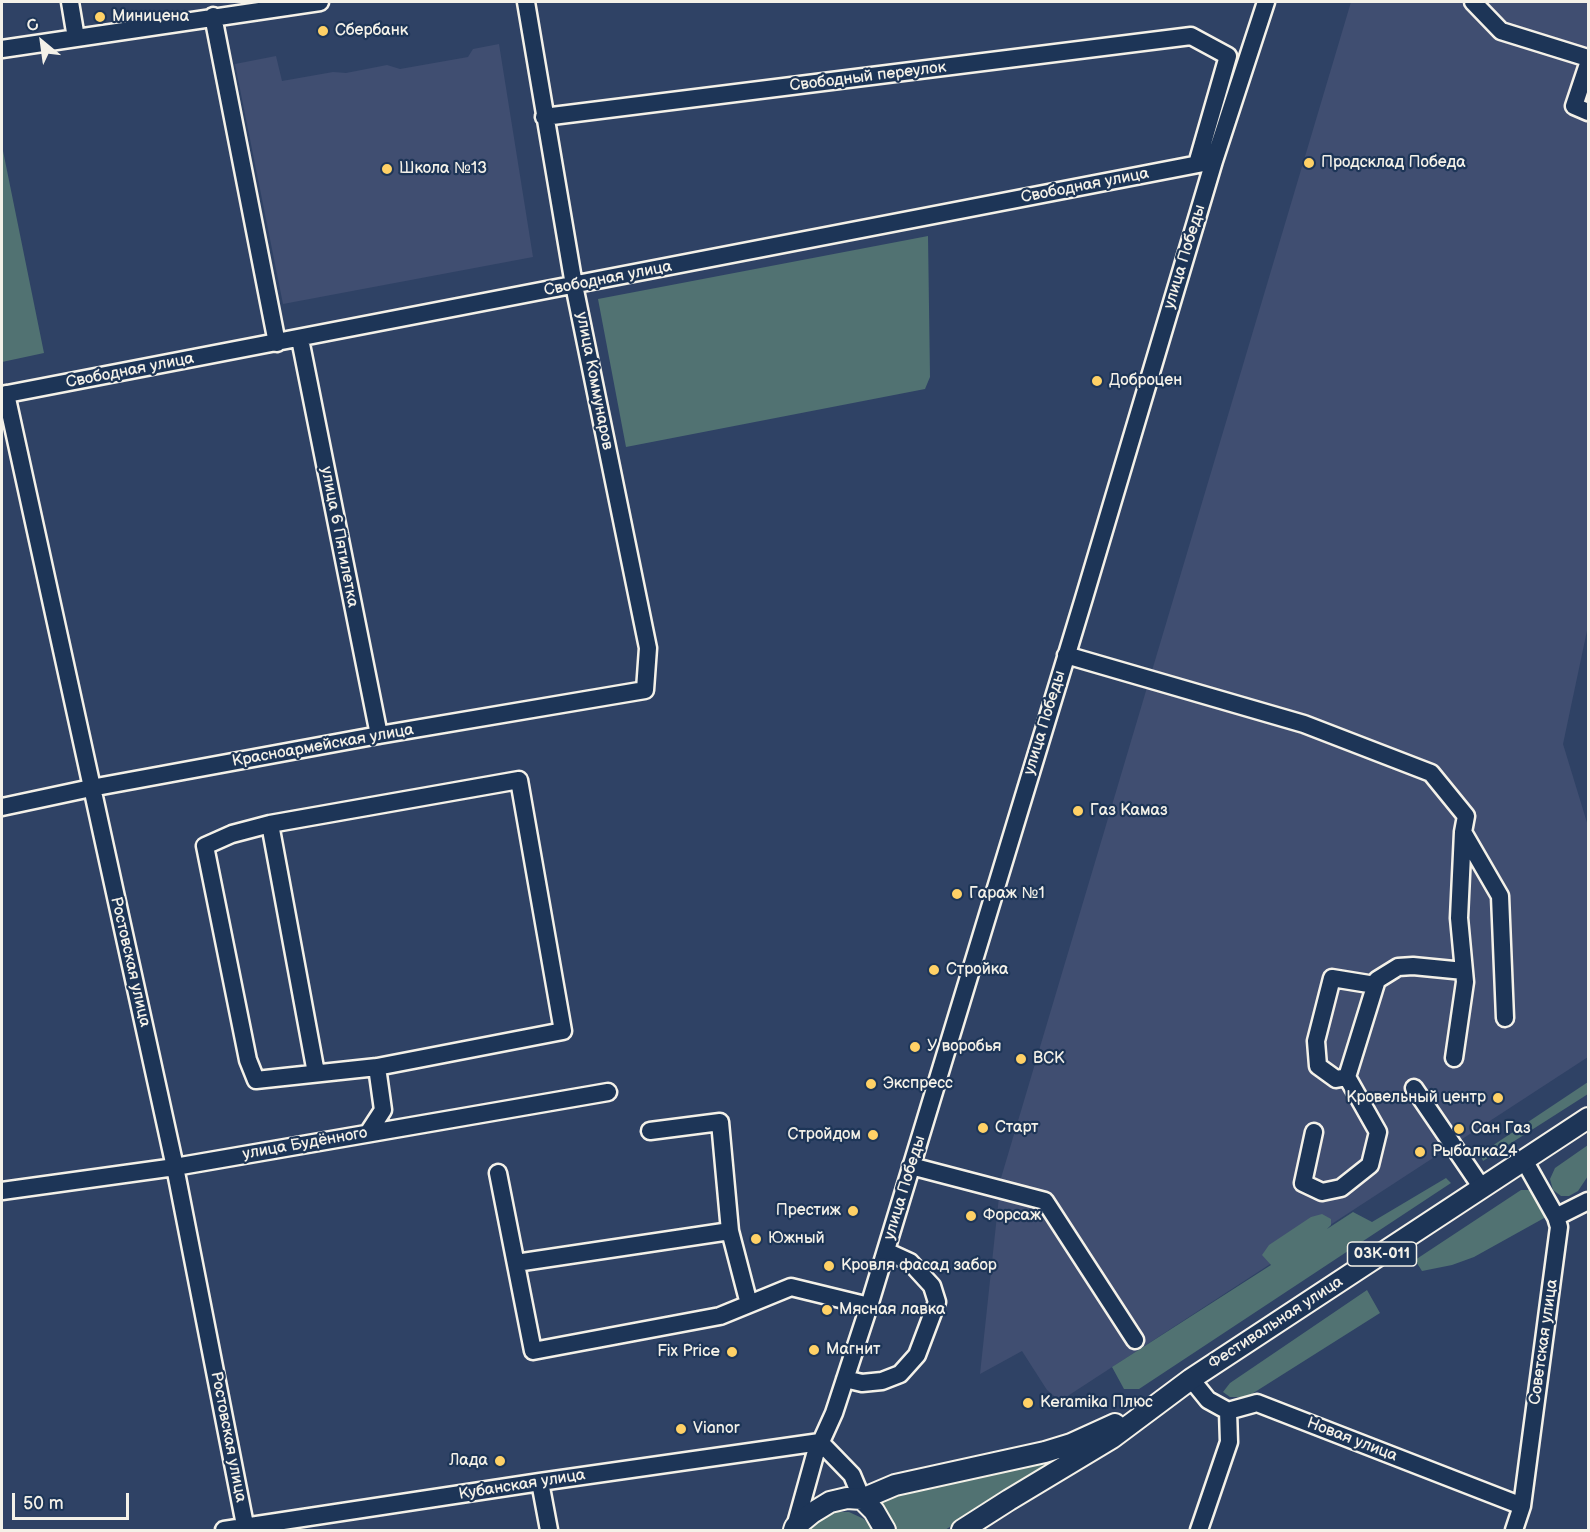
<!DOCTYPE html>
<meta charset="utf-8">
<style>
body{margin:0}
#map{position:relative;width:1590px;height:1532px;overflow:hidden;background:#2f4265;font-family:"Balsamiq Sans",sans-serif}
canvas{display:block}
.frame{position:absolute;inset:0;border:3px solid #f4f1e8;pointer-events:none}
.north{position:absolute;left:12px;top:12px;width:60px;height:60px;-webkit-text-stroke:4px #1d3557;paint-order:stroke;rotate:331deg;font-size:16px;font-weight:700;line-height:24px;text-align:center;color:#f4f1e8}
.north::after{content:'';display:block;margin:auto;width:21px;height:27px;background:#f4f1e8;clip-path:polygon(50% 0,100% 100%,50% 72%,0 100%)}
.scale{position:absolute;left:12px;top:1493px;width:117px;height:27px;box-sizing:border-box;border:3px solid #f4f1e8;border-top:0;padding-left:8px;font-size:18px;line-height:21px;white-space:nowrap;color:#f4f1e8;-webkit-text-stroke:4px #1d3557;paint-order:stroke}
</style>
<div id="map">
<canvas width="1590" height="1532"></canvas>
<div class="frame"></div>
<div class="north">С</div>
<div class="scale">50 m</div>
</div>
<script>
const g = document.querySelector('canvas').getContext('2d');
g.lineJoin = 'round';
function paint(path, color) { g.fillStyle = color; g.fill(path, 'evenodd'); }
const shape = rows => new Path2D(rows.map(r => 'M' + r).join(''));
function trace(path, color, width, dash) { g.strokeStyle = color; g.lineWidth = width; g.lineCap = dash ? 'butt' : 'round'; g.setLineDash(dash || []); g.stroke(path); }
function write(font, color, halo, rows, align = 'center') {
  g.font = font + ' "Balsamiq Sans",sans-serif'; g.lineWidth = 4.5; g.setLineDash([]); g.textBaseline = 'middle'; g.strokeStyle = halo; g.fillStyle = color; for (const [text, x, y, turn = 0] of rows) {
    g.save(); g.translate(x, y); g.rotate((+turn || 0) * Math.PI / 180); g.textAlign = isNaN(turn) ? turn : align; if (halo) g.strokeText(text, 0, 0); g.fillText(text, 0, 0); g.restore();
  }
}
paint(shape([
 [1351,2,1588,2,1588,626,1563,744,1588,826,1588,1057,1060,1401,1047,1390,1022,1351,980,1374,1001,1178],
 [499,44,533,257,283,304,235,64,276,56,282,81,333,72,346,73,387,65,400,69,468,57,473,49]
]), '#404e71');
paint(shape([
 [2,146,44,353,2,362],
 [928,236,930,377,925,389,626,447,598,299],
 [1588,1082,1588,1094,1483,1161,1480,1154],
 [1588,1145,1588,1176,1578,1191,1569,1196,1561,1196,1553,1190,1550,1179,1555,1168],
 [1446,1178,1451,1183,1139,1389,1124,1389,1112,1367,1271,1265,1262,1255,1269,1245,1311,1217,1322,1214,1331,1219,1331,1225,1327,1229,1353,1212,1372,1222],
 [1521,1190,1532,1190,1546,1217,1474,1257,1452,1265,1422,1271,1415,1260],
 [1367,1290,1380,1313,1247,1397,1230,1397,1223,1392,1230,1383],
 [1053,1461,945,1530,893,1530,880,1497],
 [831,1512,849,1512,864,1519,873,1530,808,1530,816,1520]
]), '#517272');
const minor = shape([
 [70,2,76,38],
 [1473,2,1501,31,1588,58],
 [213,16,277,343],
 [2,49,320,2],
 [1588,64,1574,106,1588,112],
 [544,117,1191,36,1228,56,1197,164],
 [300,339,379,735],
 [6,394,175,1167,246,1530],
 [2,395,1214,161],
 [1066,655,1304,724,1431,773,1466,816,1463,832,1459,918,1465,982,1454,1058],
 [519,780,563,1031,377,1067,256,1080,248,1060,205,846,232,834,270,824,519,780],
 [2,807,91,788,379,735,645,690,648,648,574,285,526,2],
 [270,824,316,1073],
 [1463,832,1500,896,1505,1018],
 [1375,985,1332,978,1316,1041,1318,1066,1336,1079,1347,1077,1377,980,1398,967,1413,966,1464,971],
 [1414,1088,1482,1188],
 [650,1131,720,1122,730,1231,749,1304],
 [1314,1132,1303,1183,1322,1192,1341,1188,1370,1165,1378,1132,1347,1077],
 [368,1133,383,1110,377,1067],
 [911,1166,1045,1201,1135,1340],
 [498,1173,533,1351,720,1316,791,1287,869,1306],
 [2,1191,175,1167,608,1092],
 [1556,1217,1588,1201],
 [516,1263,730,1231],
 [845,1379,862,1383,882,1381,900,1374,917,1355,937,1302,932,1286,910,1262,886,1251],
 [1191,1379,1208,1400,1228,1411,1257,1403,1522,1506],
 [820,1442,852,1475,862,1499],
 [540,1482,549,1530],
 [795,1527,815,1455,834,1413,869,1306,1084,598,1214,161,1266,2],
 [224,1530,540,1482,820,1442],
 [1199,1530,1229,1442,1228,1411],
 [1514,1530,1522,1506,1559,1227,1556,1217,1524,1160]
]);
const major = shape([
 [862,1499,895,1485,1045,1452,1071,1444,1115,1424],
 [794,1530,795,1527,812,1513,830,1502,847,1498,862,1499,874,1511,885,1530],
 [962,1530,1009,1500,1112,1438,1191,1379,1588,1118]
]);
trace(minor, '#f4f1e8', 21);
trace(major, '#f4f1e8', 24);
trace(minor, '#1d3557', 16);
trace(major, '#1d3557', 20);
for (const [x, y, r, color] of [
 [100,17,6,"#ffd166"],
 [323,31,6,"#ffd166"],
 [1309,163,6,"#ffd166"],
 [387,169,6,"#ffd166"],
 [1097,381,6,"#ffd166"],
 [1078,811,6,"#ffd166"],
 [957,894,6,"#ffd166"],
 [934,970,6,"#ffd166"],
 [915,1047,6,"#ffd166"],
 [1021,1059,6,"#ffd166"],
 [871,1084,6,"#ffd166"],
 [1498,1098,6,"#ffd166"],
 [983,1128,6,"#ffd166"],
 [1459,1129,6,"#ffd166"],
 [873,1135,6,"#ffd166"],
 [1420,1152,6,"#ffd166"],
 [853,1211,6,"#ffd166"],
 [971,1216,6,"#ffd166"],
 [756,1239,6,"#ffd166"],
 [829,1266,6,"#ffd166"],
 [827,1310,6,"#ffd166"],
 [814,1350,6,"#ffd166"],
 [732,1352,6,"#ffd166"],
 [1028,1403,6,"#ffd166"],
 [681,1429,6,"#ffd166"],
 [500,1461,6,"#ffd166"]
]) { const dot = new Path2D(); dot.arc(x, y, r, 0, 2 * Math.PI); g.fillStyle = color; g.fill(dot); trace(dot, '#1d3557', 2); }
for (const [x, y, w] of [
 [1382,1254,69]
]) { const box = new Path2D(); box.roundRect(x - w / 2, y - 12, w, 24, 4.5); g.fillStyle = '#1d3557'; g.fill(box); trace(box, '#f4f1e8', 1.5); }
write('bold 15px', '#f4f1e8', null, [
 ["03К-011",1382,1254]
]);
write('16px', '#f4f1e8', '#1d3557', [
 ["Миницена",112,17],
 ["Сбербанк",335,31],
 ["Продсклад Победа",1321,163],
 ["Школа №13",399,169],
 ["Доброцен",1109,381],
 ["Газ Камаз",1090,811],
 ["Гараж №1",969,894],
 ["Стройка",946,970],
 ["У воробья",927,1047],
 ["ВСК",1033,1059],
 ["Экспресс",883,1084],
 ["Кровельный центр",1486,1098,"right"],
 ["Старт",995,1128],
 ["Сан Газ",1471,1129],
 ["Стройдом",861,1135,"right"],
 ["Рыбалка24",1432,1152],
 ["Престиж",841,1211,"right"],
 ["Форсаж",983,1216],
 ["Южный",768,1239],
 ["Кровля фасад забор",841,1266],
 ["Мясная лавка",839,1310],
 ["Магнит",826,1350],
 ["Fix Price",720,1352,"right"],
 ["Keramika Плюс",1040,1403],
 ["Vianor",693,1429],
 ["Лада",488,1461,"right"]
], 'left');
write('16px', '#f4f1e8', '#1d3557', [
 ["Свободный переулок",868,77,-7],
 ["Свободная улица",1085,186,-11],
 ["улица Победы",1185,257,-73],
 ["Свободная улица",608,279,-11],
 ["Свободная улица",130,371,-11],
 ["улица Коммунаров",594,381,79],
 ["улица 6 Пятилетка",339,537,79],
 ["улица Победы",1045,723,-73],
 ["Красноармейская улица",323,746,-10],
 ["Ростовская улица",130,962,77],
 ["улица Будённого",305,1144,-10],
 ["улица Победы",905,1188,-73],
 ["Фестивальная улица",1276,1323,-33],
 ["Советская улица",1544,1342,-82],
 ["Ростовская улица",228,1437,79],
 ["Новая улица",1352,1440,21],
 ["Кубанская улица",522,1485,-9]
]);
</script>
